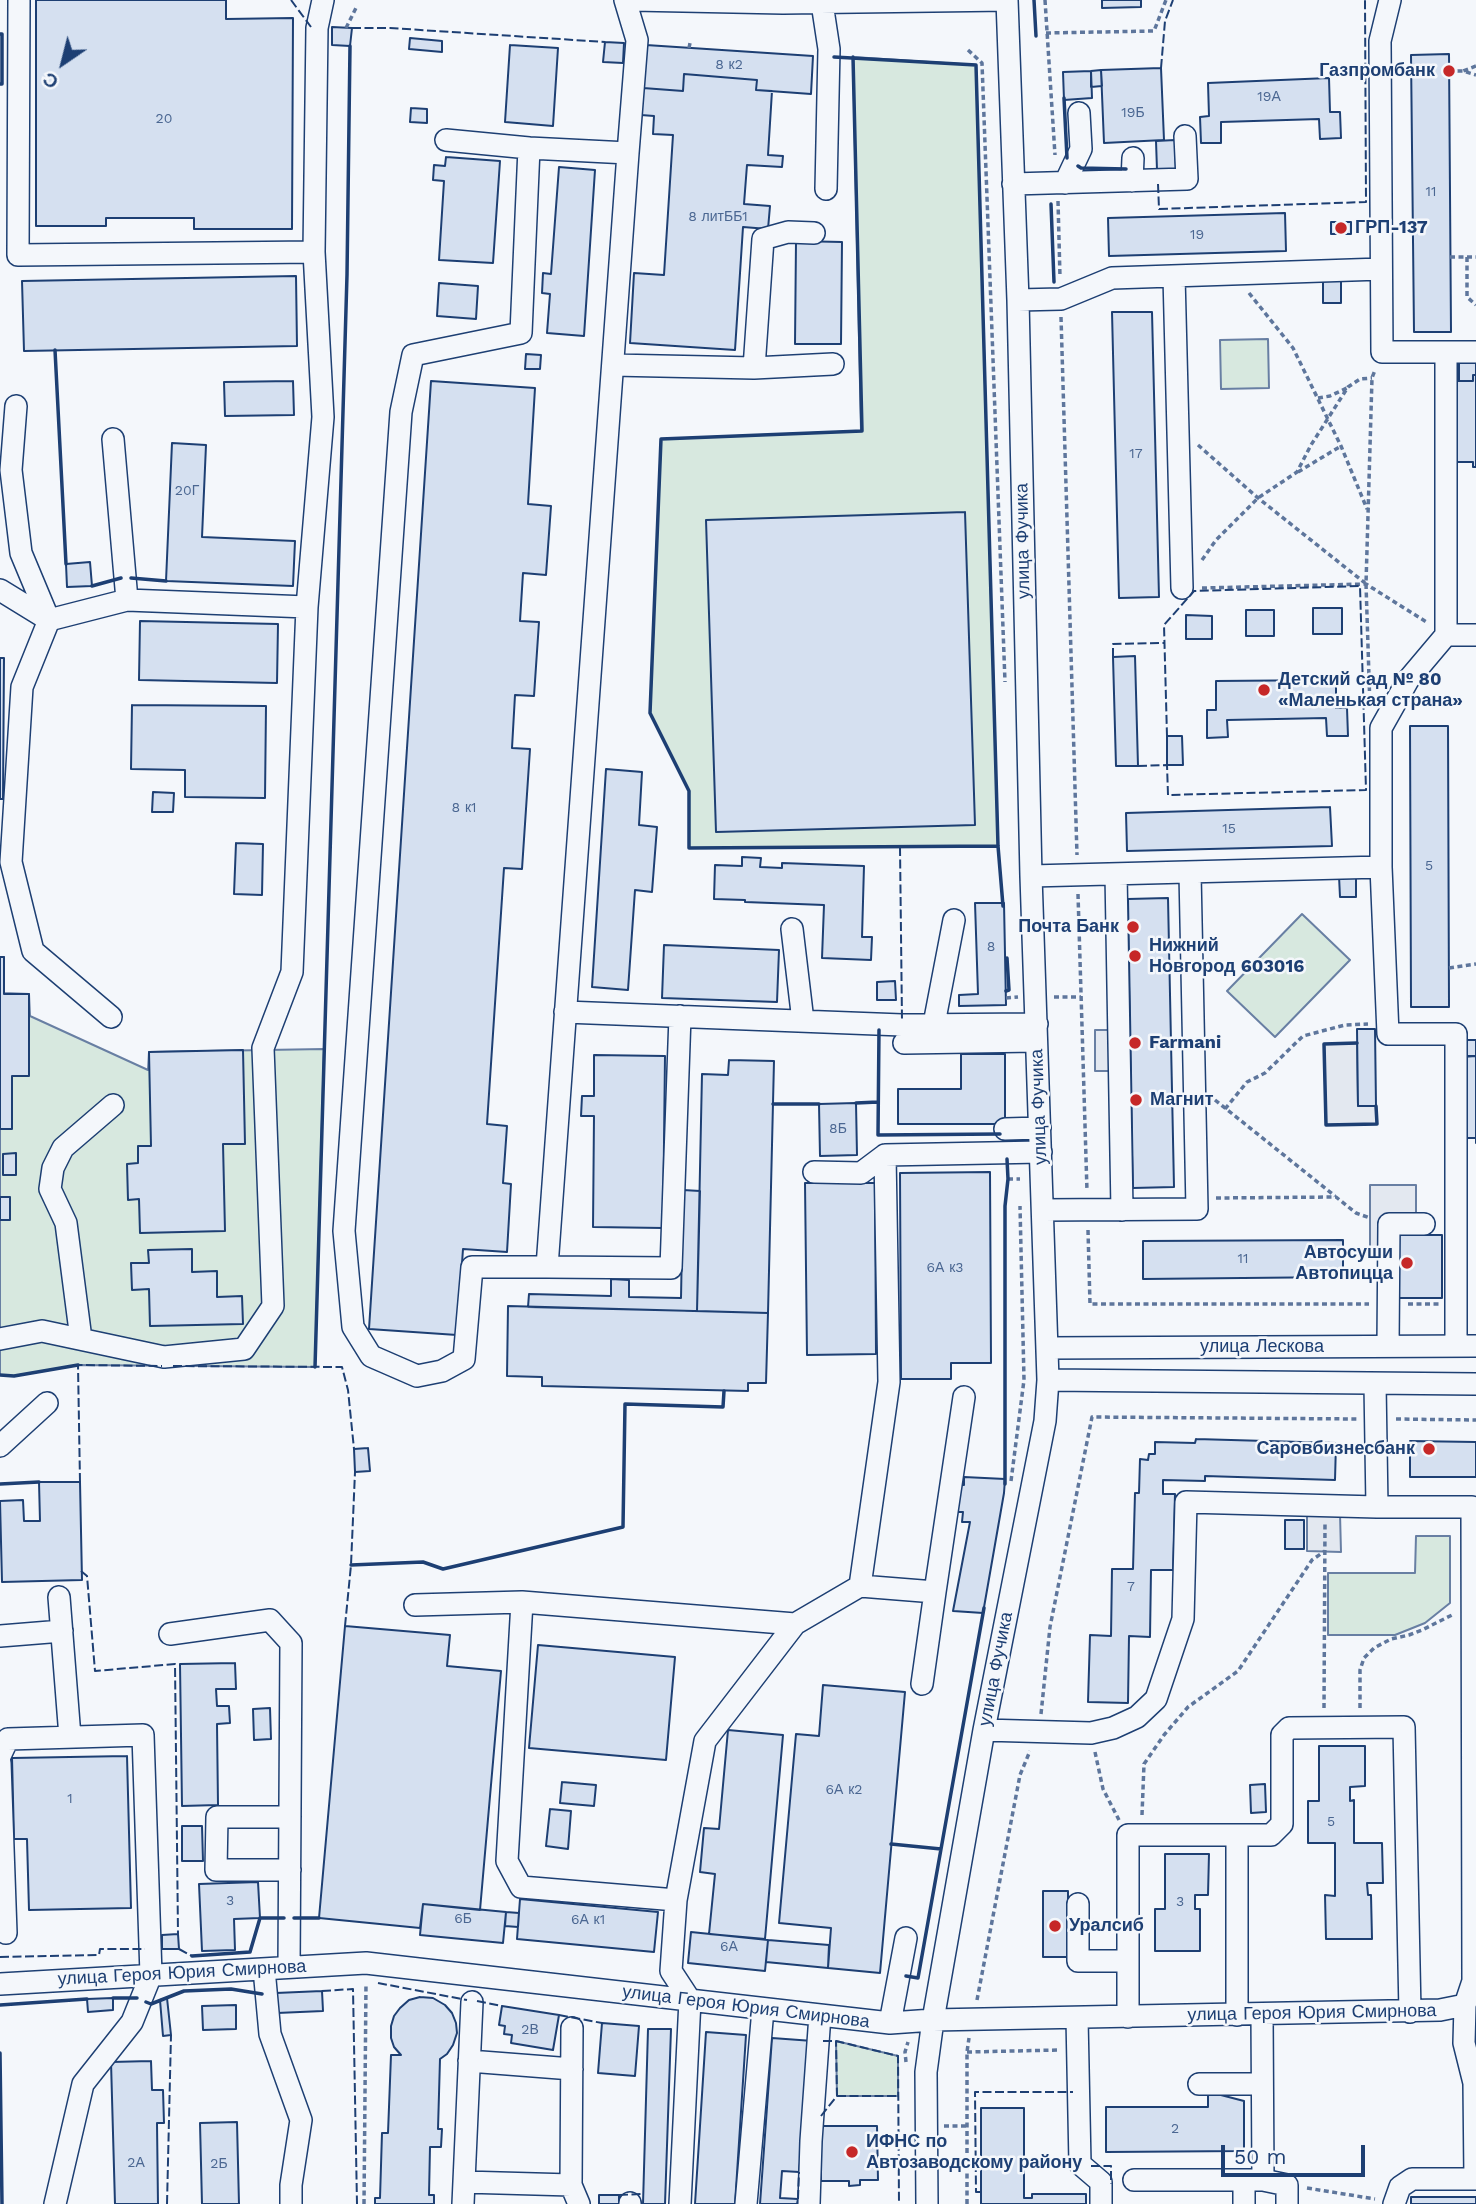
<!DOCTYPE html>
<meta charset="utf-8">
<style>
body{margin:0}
#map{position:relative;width:1476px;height:2204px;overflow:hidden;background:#f4f7fb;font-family:"Work Sans",sans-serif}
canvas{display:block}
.north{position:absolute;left:28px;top:28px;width:70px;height:70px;-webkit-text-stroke:5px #f4f7fb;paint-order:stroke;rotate:215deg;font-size:19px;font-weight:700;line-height:28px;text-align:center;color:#1d3f73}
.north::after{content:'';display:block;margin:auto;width:24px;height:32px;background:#1d3f73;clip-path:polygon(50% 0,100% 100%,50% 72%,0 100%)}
.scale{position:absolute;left:1221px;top:2145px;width:144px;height:32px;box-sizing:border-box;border:4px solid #1d3f73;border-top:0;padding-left:9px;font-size:21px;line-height:24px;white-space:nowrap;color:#1d3f73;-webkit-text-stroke:5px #f4f7fb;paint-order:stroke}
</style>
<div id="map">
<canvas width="1476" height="2204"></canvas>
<div class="north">С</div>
<div class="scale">50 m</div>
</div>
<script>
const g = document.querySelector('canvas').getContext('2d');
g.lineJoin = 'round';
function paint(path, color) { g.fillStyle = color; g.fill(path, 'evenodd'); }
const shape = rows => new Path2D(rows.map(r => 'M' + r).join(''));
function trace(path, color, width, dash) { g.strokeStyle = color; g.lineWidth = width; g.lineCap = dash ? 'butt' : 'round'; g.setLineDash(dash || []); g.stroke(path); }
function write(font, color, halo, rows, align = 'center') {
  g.font = font + ' "Work Sans",sans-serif'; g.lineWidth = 5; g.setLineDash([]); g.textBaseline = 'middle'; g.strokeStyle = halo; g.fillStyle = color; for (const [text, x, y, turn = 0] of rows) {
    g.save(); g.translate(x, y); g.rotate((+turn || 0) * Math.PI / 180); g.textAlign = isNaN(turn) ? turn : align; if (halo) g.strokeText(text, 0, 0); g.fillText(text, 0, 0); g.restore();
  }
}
const green = shape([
 [853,57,976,65,998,846,689,848,689,791,650,713,661,439,861,431,853,57],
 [1268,339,1269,388,1221,389,1220,340,1268,339],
 [1302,914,1350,960,1275,1037,1227,991,1302,914],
 [0,957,4,957,4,993,29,994,30,1016,148,1070,149,1052,324,1049,315,1367,78,1365,14,1376,0,1375,0,957],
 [1416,1536,1450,1536,1450,1603,1425,1623,1395,1635,1328,1635,1328,1573,1415,1573,1416,1536],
 [836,2041,898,2056,898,2096,837,2096,836,2041]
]);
paint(green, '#d7e8df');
trace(green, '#687fa3', 2);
const parking = shape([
 [1095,1030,1110,1030,1111,1071,1095,1071,1095,1030],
 [1357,1043,1358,1106,1376,1106,1377,1124,1326,1125,1324,1044,1357,1043],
 [1370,1185,1416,1185,1416,1235,1397,1235,1397,1250,1370,1249,1370,1185],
 [1307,1514,1340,1514,1341,1552,1307,1551,1307,1514]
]);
paint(parking, '#e3e8f0');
trace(parking, '#687fa3', 2);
const building = shape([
 [36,0,226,0,226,19,293,18,292,229,194,229,194,218,106,218,106,226,36,226,36,0],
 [1102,0,1141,0,1141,7,1102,8,1102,0],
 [332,27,352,28,350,46,332,45,332,27],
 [410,38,442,41,442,52,409,49,410,38],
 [605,42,624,43,623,63,603,62,605,42],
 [510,45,558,48,553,126,505,122,510,45],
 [646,45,813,56,811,94,756,90,757,80,684,74,683,91,643,88,646,45],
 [1449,54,1451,332,1414,332,1411,55,1449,54],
 [1161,68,1164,140,1104,143,1101,70,1161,68],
 [1101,70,1102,86,1091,87,1091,71,1101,70],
 [1091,71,1092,98,1064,100,1063,72,1091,71],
 [684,74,757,80,756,90,772,91,768,155,783,156,782,167,747,165,744,204,770,206,768,229,743,227,735,350,630,343,634,273,664,275,673,135,653,134,654,116,641,115,643,88,683,91,684,74],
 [1329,78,1330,112,1340,112,1341,138,1320,139,1319,119,1221,122,1221,143,1201,143,1200,117,1209,116,1208,83,1329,78],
 [411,108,427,109,427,123,410,122,411,108],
 [1175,140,1176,170,1157,170,1156,141,1175,140],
 [446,157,500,161,493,263,439,260,444,181,433,180,434,165,445,166,446,157],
 [559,167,595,170,584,336,547,333,550,294,542,293,543,273,551,274,559,167],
 [1285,213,1286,251,1109,256,1108,218,1285,213],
 [1331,222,1351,222,1351,234,1331,234,1331,222],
 [796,241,842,242,841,344,795,344,796,241],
 [296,276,297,346,24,351,22,281,296,276],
 [1323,280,1341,280,1341,303,1323,303,1323,280],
 [439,283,478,286,476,319,437,316,439,283],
 [1112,312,1152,312,1159,597,1119,598,1112,312],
 [526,354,541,355,540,369,525,369,526,354],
 [1459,358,1476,358,1476,375,1473,375,1473,381,1459,381,1459,358],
 [1473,375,1476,375,1476,467,1473,467,1473,462,1457,462,1457,381,1473,381,1473,375],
 [293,381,294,415,225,416,224,382,293,381],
 [431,381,535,388,528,504,551,506,546,575,523,573,520,621,539,622,534,696,515,695,512,748,530,749,522,869,504,868,487,1124,507,1126,503,1183,511,1184,507,1252,463,1249,457,1335,369,1329,431,381],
 [172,443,206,445,202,537,295,541,293,586,166,581,172,443],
 [965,512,975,825,716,832,706,520,965,512],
 [90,562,92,586,67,587,66,564,90,562],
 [1313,608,1342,608,1342,634,1313,634,1313,608],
 [1246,610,1274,610,1274,636,1246,636,1246,610],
 [1186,615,1212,616,1212,639,1186,639,1186,615],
 [140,621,278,624,277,683,139,680,140,621],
 [1135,656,1138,766,1116,766,1113,657,1135,656],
 [0,658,4,658,3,799,0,799,0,658],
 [1336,680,1336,708,1347,708,1348,736,1327,736,1326,718,1227,720,1228,737,1207,738,1207,710,1216,710,1216,681,1336,680],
 [132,705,266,706,265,798,185,797,185,770,131,769,132,705],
 [1410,726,1448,726,1449,1007,1411,1007,1410,726],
 [1167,736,1182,736,1183,765,1167,765,1167,736],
 [606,769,642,772,639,825,657,827,652,892,635,890,628,990,592,987,606,769],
 [153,792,174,793,173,812,152,812,153,792],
 [1330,807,1332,846,1127,851,1126,813,1330,807],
 [236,843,263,844,262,895,234,894,236,843],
 [742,857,761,858,760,867,782,868,782,863,864,866,862,937,872,937,871,960,822,958,824,905,745,902,745,900,714,899,715,865,742,866,742,857],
 [1356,875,1356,897,1340,897,1339,876,1356,875],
 [1168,898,1174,1187,1133,1188,1128,899,1168,898],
 [975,903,1004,903,1006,1005,959,1006,959,995,978,994,975,903],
 [664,945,779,950,777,1002,662,998,664,945],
 [0,957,4,957,4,994,29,994,29,1076,12,1076,12,1129,0,1129,0,957],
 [895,981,896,1000,877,1000,877,982,895,981],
 [1357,1029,1375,1029,1376,1106,1358,1106,1357,1029],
 [1462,1040,1476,1040,1476,1056,1462,1057,1462,1040],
 [243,1050,245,1144,223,1144,225,1231,140,1233,139,1199,128,1200,127,1164,138,1163,138,1146,151,1146,149,1052,243,1050],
 [1476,1051,1476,1143,1476,1138,1460,1138,1460,1056,1476,1056,1476,1051],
 [961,1054,1005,1054,1005,1124,898,1124,898,1089,961,1089,961,1054],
 [594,1055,665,1056,663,1228,593,1227,594,1116,581,1116,582,1096,594,1096,594,1055],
 [729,1060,774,1061,768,1313,697,1311,702,1074,728,1075,729,1060],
 [856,1103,857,1155,820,1156,819,1104,856,1103],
 [16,1153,16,1175,3,1175,3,1154,16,1153],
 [990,1172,991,1363,951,1363,951,1379,901,1379,900,1173,990,1172],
 [805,1183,875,1183,876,1354,807,1355,805,1183],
 [683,1190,700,1191,697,1311,528,1307,529,1294,611,1296,611,1279,629,1280,629,1297,681,1298,683,1190],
 [0,1197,10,1197,10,1220,0,1220,0,1197],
 [1397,1235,1442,1235,1442,1298,1397,1298,1397,1235],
 [1343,1240,1343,1277,1143,1279,1143,1241,1343,1240],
 [192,1249,192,1272,217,1271,217,1297,242,1296,243,1324,150,1326,149,1289,132,1290,131,1263,149,1263,148,1250,192,1249],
 [508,1306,768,1313,766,1383,748,1383,748,1391,542,1386,542,1377,507,1376,508,1306],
 [1196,1439,1336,1443,1335,1480,1205,1476,1205,1481,1163,1480,1163,1494,1175,1494,1173,1570,1151,1570,1150,1637,1129,1636,1128,1703,1088,1702,1090,1635,1111,1636,1112,1569,1133,1569,1135,1493,1139,1493,1140,1459,1148,1460,1149,1454,1155,1454,1155,1442,1195,1443,1196,1439],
 [1410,1441,1476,1442,1476,1477,1410,1477,1410,1441],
 [368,1448,370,1471,355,1472,354,1449,368,1448],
 [964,1477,1005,1479,1004,1493,983,1613,953,1611,970,1522,962,1522,963,1512,957,1512,958,1485,964,1485,964,1477],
 [39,1482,80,1482,82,1580,2,1582,0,1501,23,1500,24,1521,40,1521,39,1482],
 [1285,1520,1304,1520,1304,1549,1285,1549,1285,1520],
 [345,1626,450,1635,447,1666,501,1671,480,1910,423,1904,420,1928,319,1918,345,1626],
 [538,1645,675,1657,666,1760,529,1748,538,1645],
 [235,1663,236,1689,216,1689,217,1706,229,1706,230,1723,217,1724,218,1805,182,1806,180,1664,235,1663],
 [823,1685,905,1692,880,1973,828,1968,831,1928,779,1923,796,1734,819,1736,823,1685],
 [270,1708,271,1739,254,1740,253,1709,270,1708],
 [728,1730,783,1735,765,1939,709,1934,715,1874,700,1872,704,1828,719,1829,728,1730],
 [1319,1746,1365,1746,1365,1786,1350,1787,1350,1801,1354,1800,1354,1843,1382,1843,1383,1883,1367,1883,1368,1895,1371,1895,1372,1939,1326,1939,1325,1895,1335,1896,1335,1843,1308,1843,1308,1801,1319,1801,1319,1746],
 [127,1756,131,1908,29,1910,27,1839,14,1839,12,1758,127,1756],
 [562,1782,596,1785,594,1806,560,1803,562,1782],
 [1265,1784,1266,1812,1251,1813,1250,1785,1265,1784],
 [550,1809,571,1811,568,1849,546,1846,550,1809],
 [182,1826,202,1826,203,1861,182,1861,182,1826],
 [1165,1854,1209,1854,1208,1895,1195,1895,1195,1909,1200,1909,1200,1951,1155,1951,1155,1909,1165,1909,1165,1854],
 [258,1882,260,1918,234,1919,235,1950,202,1951,199,1884,258,1882],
 [1043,1891,1068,1891,1068,1957,1043,1957,1043,1891],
 [520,1899,658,1912,654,1952,517,1939,520,1899],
 [423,1904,506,1912,503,1943,420,1935,423,1904],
 [506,1912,519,1913,518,1927,505,1926,506,1912],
 [691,1932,768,1940,765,1971,688,1963,691,1932],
 [178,1934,179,1949,162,1949,162,1935,178,1934],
 [768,1940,829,1945,828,1968,766,1962,768,1940],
 [322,1991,323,2011,277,2013,276,1993,322,1991],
 [420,1997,433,1998,445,2005,452,2013,456,2023,457,2033,453,2045,447,2054,440,2059,438,2129,442,2129,441,2147,430,2147,429,2195,434,2195,434,2204,375,2204,375,2198,380,2198,382,2133,388,2133,391,2055,401,2055,394,2047,391,2038,391,2026,394,2016,400,2008,409,2000,420,1997],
 [113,1998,113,2010,88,2012,87,1999,113,1998],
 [167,1998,171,2035,163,2036,160,2000,167,1998],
 [236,2005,236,2029,203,2030,202,2006,236,2005],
 [502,2006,559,2015,553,2050,511,2043,512,2035,504,2034,505,2026,499,2025,502,2006],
 [602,2023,639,2026,635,2076,598,2073,602,2023],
 [648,2029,671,2029,665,2204,643,2204,648,2029],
 [706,2032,746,2035,735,2204,695,2204,706,2032],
 [772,2038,813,2041,799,2172,782,2171,780,2198,798,2199,797,2204,760,2204,772,2038],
 [151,2061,152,2090,163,2090,164,2123,157,2123,158,2204,115,2204,111,2062,151,2061],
 [1208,2090,1217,2094,1244,2101,1244,2151,1106,2152,1106,2107,1208,2107,1208,2090],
 [981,2108,1024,2108,1024,2198,1032,2198,1032,2194,1086,2194,1086,2204,981,2204,981,2108],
 [237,2122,239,2204,202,2204,200,2123,237,2122],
 [820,2126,877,2126,878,2180,860,2180,860,2185,849,2186,849,2181,821,2181,820,2126],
 [599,2195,619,2195,619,2204,599,2204,599,2195],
 [1411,2197,1476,2197,1476,2204,1411,2204,1411,2197]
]);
paint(building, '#d5e0f0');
trace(building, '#1d3f73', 2);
const minor = shape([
 [19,0,18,255,314,252],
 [625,0,637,40,628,153,529,148,521,333,413,355,401,412,344,1231,353,1327,371,1356,417,1376,442,1371,464,1359,472,1267,547,1267,628,153],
 [633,0,783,3,1007,0],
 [1390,0,1380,41,1382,352,1446,352,1446,635,1408,680,1381,728,1381,867,1388,1034,1456,1034,1456,1346],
 [822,3,829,49,826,189],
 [446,140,529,148],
 [1132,181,1133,158],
 [1065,183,1081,149,1079,113],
 [1013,184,1187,179,1185,136],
 [1174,276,1182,588],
 [1018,300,1061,299,1112,278,1381,269],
 [1446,352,1476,352],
 [613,365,754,368,833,364],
 [754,368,763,239,788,232,814,233],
 [113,439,127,600],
 [0,590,49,620,21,553,11,470,16,406],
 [1446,635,1476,635],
 [1116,874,1122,1210],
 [1031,876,1381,867],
 [792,929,803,1021],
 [565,1012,902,1025,1037,1024],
 [111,1017,33,951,11,862,22,687,49,620,127,600,307,607],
 [934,1024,954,920],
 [904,1043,1036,1041],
 [1005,1129,1040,1128],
 [814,1172,861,1173,885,1155,1041,1152],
 [1043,1210,1197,1209,1190,873],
 [547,1267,671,1268,680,1016],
 [0,1339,42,1331,164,1357,244,1349,273,1306,263,1048,292,972,307,607,323,417,314,252,317,28,323,0],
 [81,1339,66,1223,50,1189,53,1168,63,1148,113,1105],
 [1388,1346,1389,1224,1424,1224],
 [1047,1348,1476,1346],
 [1048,1380,1476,1384],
 [1375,1384,1377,1507,1472,1507,1473,1981],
 [0,1446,47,1403],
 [860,1586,935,1592,964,1397],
 [59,1597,70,1737],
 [522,1602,795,1624],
 [415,1605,522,1602,507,1861,521,1887,676,1900],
 [170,1634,270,1620,291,1643,289,1967],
 [0,1636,62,1631],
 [922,1684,935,1592],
 [984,1730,1091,1733,1113,1728,1137,1717,1156,1699,1183,1619,1186,1502,1377,1507],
 [0,1756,8,1739,143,1735,151,1975,132,2022,83,2084,55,2204],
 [0,1763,6,1933],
 [1237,1835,1271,1835,1282,1824,1282,1735,1289,1728,1404,1727,1410,2012],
 [290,1870,216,1870,217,1817,290,1817],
 [1078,1904,1078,1961,1128,1961],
 [264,1969,270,2034,301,2120,291,2185,291,2204],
 [0,1984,366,1963,890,2023,933,2020,1440,2010,1465,2005,1473,1981,1476,1981],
 [1262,2014,1263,2180],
 [1128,2017,1128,1835,1237,1835,1237,2015],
 [1077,2018,1080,2164,1101,2182,1101,2204],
 [890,2023,906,1938],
 [469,2061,572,2069],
 [1199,2084,1262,2084],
 [1134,2180,1263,2180,1287,2185,1287,2204],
 [1244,2180,1244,2204],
 [464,2182,571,2185,579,2204],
 [571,2185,572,2028],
 [463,2204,472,2002],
 [630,2204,630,2203],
 [680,2204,690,2000,671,1971,676,1900,705,1741,795,1624,860,1586,889,1382,885,1155],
 [746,2204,763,2009],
 [809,2204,811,2141,820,2015],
 [927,2204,926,2072,933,2020,984,1730,1045,1421,1048,1380,1031,876,1018,300,1007,0],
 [1394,2204,1400,2187,1412,2179,1475,2179,1474,2083,1464,2043,1465,2005]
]);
trace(minor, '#1d3f73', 24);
trace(shape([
 [1045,0,1055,155],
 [346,28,357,6],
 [1046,33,1154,31,1166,0],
 [689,48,690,43],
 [968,50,982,63,1005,682],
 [1476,66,1463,71,1476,75],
 [1449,71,1463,71],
 [1058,201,1060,277],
 [1450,257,1476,257],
 [1467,257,1467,297,1476,305],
 [1249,293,1293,348,1341,446,1367,509],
 [1061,317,1077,855],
 [1318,398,1330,396,1347,388],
 [1198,445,1258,498,1365,583],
 [1298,472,1341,446],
 [1202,560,1216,540,1258,498,1297,472,1311,445,1348,387,1360,379,1372,378],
 [1202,588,1366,584,1428,623],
 [1370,708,1366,584,1372,378,1375,370],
 [1078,894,1087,1191],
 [1449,968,1476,964],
 [1054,997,1081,997],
 [1006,998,1018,997],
 [1215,1100,1335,1196],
 [1225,1109,1247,1082,1265,1073,1303,1036,1345,1025,1368,1024],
 [1008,1179,1020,1179],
 [1216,1198,1336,1197,1356,1213,1370,1218],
 [1088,1230,1090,1304,1369,1304],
 [1408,1304,1439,1304],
 [1396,1419,1476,1420],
 [1011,1481,1024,1380,1020,1206],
 [1324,1708,1325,1523],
 [1360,1708,1360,1670,1364,1658,1374,1648,1391,1639,1409,1635,1422,1630,1452,1615],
 [1041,1714,1050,1627,1092,1417,1357,1419],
 [1095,1752,1103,1789,1119,1820],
 [1142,1815,1144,1764,1164,1735,1188,1707,1238,1671,1312,1560,1325,1551],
 [977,2000,1020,1775,1030,1751],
 [967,2052,1059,2050],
 [906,2062,905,2052,908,2042],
 [944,2126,967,2126],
 [1307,2188,1375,2199],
 [364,2204,366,1983],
 [967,2204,967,2052,969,2038]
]), '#5e769c', 3.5, [5, 3.5]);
trace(minor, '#f4f7fb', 21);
trace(shape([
 [291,0,311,27],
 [352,28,390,28,605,42],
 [1161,68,1165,21,1173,0],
 [1158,184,1159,209,1366,202,1365,0],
 [1113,657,1113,644,1164,643],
 [1138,766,1167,765,1168,795,1366,790,1360,586,1194,591,1164,625,1167,736],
 [900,847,902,1020],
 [173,1366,342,1367,348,1390,354,1449],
 [80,1482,78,1365,162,1366],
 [81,1571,87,1576,95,1671,175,1664,178,1934],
 [345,1626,351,1565,355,1472],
 [179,1949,192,1956],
 [0,1957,99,1955,100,1949,145,1949],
 [378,1983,467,2000],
 [322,1991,353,1989,357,2204],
 [477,2001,502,2006],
 [559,2015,602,2023],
 [823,2041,836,2041,898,2056,899,2204],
 [837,2096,898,2096],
 [821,2116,837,2096,836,2041],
 [1091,2166,1111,2166,1111,2184],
 [981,2192,976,2192,975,2092,1073,2092],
 [619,2195,643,2194],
 [798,2199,799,2172],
 [167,2204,171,2035]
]), '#1d3f73', 2, [9, 3.5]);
trace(shape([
 [1034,0,1036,36],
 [0,34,2,34,2,84,0,84],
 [834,57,976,65,998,846,1003,906],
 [853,57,862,431,661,439,650,713,689,791,689,848,998,846],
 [1064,98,1067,158],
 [1078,166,1081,168,1126,169],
 [1051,204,1054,282],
 [55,350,66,564],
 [131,578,166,581],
 [92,586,121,578],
 [1006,991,1009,990,1007,958],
 [879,1030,878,1135,1000,1134],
 [1357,1043,1324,1044,1326,1125,1377,1124,1376,1106],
 [856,1103,878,1102],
 [773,1104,819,1104],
 [315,1367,347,275,350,46],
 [0,1375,14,1376,78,1365],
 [0,1484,39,1482],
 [1005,1484,1005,1206,1008,1179,1007,1159],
 [351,1565,423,1562,443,1569,623,1527,625,1404,723,1407,724,1391],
 [891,1844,941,1849],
 [294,1918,319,1918],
 [192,1956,250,1952,260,1918,284,1918],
 [906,1976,918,1978,984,1608],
 [113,1998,137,1998],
 [146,2002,151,2004,184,1991,231,1989,262,1994],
 [0,2005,87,1999],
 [0,2053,2,2204]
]), '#1d3f73', 3.5);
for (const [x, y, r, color] of [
 [1449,71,7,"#c62828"],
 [1341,228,7,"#c62828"],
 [1264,690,7,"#c62828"],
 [1133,927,7,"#c62828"],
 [1135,956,7,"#c62828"],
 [1135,1043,7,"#c62828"],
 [1136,1100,7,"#c62828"],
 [1407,1263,7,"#c62828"],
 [1429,1449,7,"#c62828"],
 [1055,1926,7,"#c62828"],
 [852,2152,7,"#c62828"]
]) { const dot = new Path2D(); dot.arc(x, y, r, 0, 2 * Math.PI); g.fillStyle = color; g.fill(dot); trace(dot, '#f4f7fb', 2.5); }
write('14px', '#4b6792', null, [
 ["8 к2",729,65],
 ["19А",1269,97],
 ["19Б",1133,113],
 ["20",164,119],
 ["11",1431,192],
 ["8 литББ1",718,217],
 ["19",1197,235],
 ["17",1136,454],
 ["20Г",187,491],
 ["8 к1",464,808],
 ["15",1229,829],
 ["5",1429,866],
 ["8",991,947],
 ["8Б",838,1129],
 ["11",1243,1259],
 ["6А к3",945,1268],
 ["7",1131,1587],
 ["6А к2",844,1790],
 ["1",70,1799],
 ["5",1331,1822],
 ["3",230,1901],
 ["3",1180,1902],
 ["6Б",463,1919],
 ["6А к1",588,1920],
 ["6А",729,1947],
 ["2В",530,2030],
 ["2",1175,2129],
 ["2А",136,2163],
 ["2Б",219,2164]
]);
write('bold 18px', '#1d3f73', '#f4f7fb', [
 ["Газпромбанк",1435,71,"right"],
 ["ГРП-137",1355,228],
 ["Детский сад № 80",1278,680],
 ["«Маленькая страна»",1278,701],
 ["Почта Банк",1119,927,"right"],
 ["Нижний",1149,946],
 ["Новгород 603016",1149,967],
 ["Farmani",1149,1043],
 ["Магнит",1150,1100],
 ["Автосуши",1393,1253,"right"],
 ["Автопицца",1393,1274,"right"],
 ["Саровбизнесбанк",1415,1449,"right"],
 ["Уралсиб",1069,1926],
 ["ИФНС по",866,2142],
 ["Автозаводскому району",866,2163]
], 'left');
write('18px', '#1d3f73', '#f4f7fb', [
 ["улица Фучика",1023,541,-91],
 ["улица Фучика",1039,1107,-92],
 ["улица Лескова",1262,1347],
 ["улица Фучика",996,1669,-79],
 ["улица Героя Юрия Смирнова",182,1973,-3],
 ["улица Героя Юрия Смирнова",746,2007,7],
 ["улица Героя Юрия Смирнова",1312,2013,-1]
]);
</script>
